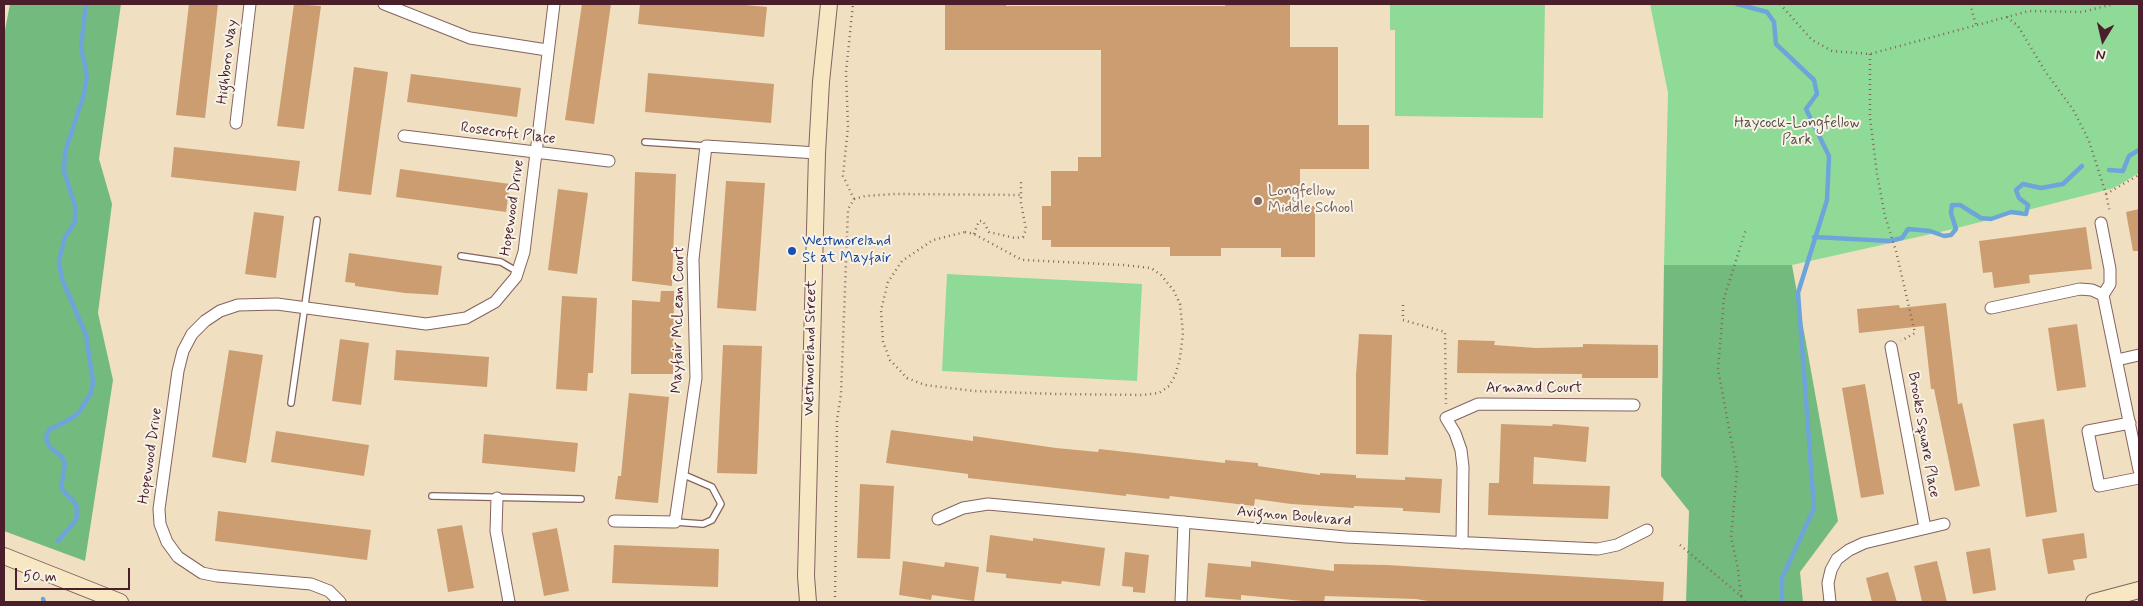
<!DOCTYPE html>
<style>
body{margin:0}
#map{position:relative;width:2143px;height:606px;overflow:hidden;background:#f0e0c1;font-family:Mynerve,sans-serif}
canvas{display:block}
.frame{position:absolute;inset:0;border:5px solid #4a1f2b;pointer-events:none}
.north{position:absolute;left:2078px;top:15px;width:50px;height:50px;-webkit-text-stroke:4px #f7f3e8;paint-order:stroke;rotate:189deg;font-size:14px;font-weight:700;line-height:20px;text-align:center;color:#4a1f2b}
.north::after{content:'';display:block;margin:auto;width:18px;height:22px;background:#4a1f2b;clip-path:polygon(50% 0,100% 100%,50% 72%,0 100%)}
.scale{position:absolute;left:15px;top:568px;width:115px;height:22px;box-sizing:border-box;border:2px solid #4a1f2b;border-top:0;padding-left:6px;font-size:15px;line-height:18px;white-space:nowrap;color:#4a1f2b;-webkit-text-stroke:4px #f7f3e8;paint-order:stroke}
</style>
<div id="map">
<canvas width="2143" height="606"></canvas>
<div class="frame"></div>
<div class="north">N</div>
<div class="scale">50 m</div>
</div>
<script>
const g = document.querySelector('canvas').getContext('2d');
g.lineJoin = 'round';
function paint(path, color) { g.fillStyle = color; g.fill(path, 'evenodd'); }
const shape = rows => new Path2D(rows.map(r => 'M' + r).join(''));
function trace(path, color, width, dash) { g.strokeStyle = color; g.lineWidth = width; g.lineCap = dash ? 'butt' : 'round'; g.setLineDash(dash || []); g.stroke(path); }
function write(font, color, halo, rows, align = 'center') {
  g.font = font + ' Mynerve,sans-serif'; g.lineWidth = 4; g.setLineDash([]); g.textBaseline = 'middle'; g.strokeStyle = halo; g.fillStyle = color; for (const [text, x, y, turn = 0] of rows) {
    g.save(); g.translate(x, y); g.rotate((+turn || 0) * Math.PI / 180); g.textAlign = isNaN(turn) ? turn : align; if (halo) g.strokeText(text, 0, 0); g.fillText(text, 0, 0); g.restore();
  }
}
paint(shape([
 [1390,4,1545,4,1543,118,1395,116,1395,30,1390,30],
 [1650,4,2139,4,2139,173,2114,188,1949,230,1792,265,1664,265,1668,93],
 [947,274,1142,284,1137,381,942,371]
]), '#8fda96');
paint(shape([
 [10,4,121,4,99,159,112,204,98,313,113,380,85,561,4,531,4,35],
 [1664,265,1792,265,1838,521,1800,572,1803,602,1686,602,1689,511,1661,476]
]), '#73ba7f');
trace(shape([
 [1737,4,1767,12,1774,22,1776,44,1814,80,1817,94,1806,109,1829,156,1827,200,1798,293,1814,508,1782,578,1782,602],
 [2109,170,2123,171,2129,156,2139,150],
 [1814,237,1890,241,1902,238,1908,229,1930,231,1944,236,1951,235,1956,229,1951,213,1952,205,1960,205,1981,218,1991,219,2011,212,2026,214,2028,205,2019,198,2016,190,2023,184,2041,188,2063,184,2082,166],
 [58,541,76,520,77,512,76,504,61,488,65,464,62,457,49,446,46,438,49,430,72,418,80,411,91,393,93,382,86,335,62,279,59,261,65,237,75,222,75,206,64,171,65,152,84,94,87,76,81,47,86,4],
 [43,599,44,602]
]), '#6da5db', 4.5);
paint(shape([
 [189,4,218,4,205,118,176,115],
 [294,4,321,6,304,129,277,126],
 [582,4,611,4,594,124,565,120],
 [640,4,736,4,767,7,764,37,638,24],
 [945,4,1006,4,1006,6,1225,6,1225,4,1290,4,1290,47,1338,47,1338,125,1369,125,1369,169,1300,169,1300,206,1315,206,1315,257,1281,257,1281,248,1221,248,1221,256,1170,256,1170,247,1051,247,1051,240,1042,240,1042,206,1051,206,1051,171,1078,171,1078,157,1101,157,1101,50,945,50],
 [354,67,388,72,371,195,338,191],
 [648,73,774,84,771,123,645,112],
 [411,74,521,88,517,117,407,102],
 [174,147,300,161,296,191,171,177],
 [400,169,510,184,506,212,396,197],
 [635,172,676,174,672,286,632,281],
 [726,181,765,183,756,311,717,308],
 [558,189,588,193,577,274,548,270],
 [2139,209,2139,251,2133,251,2126,212],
 [254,212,284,216,276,278,245,274],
 [2086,227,2092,269,2029,275,2030,283,1994,288,1992,272,1983,273,1979,241],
 [349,253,442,266,438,295,405,293,355,286,355,283,345,282],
 [661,291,674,291,673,374,631,374,632,300,660,302],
 [562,296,597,298,593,373,588,373,587,391,556,389],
 [1946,303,1958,404,1962,403,1980,486,1955,491,1934,389,1931,389,1924,326,1859,333,1857,309,1899,305,1900,308],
 [2077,324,2086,387,2057,391,2048,328],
 [1359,334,1392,335,1388,455,1356,454,1356,375],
 [340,339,369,343,361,405,332,401],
 [1458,340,1495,341,1494,345,1536,348,1583,347,1583,344,1658,345,1658,378,1582,378,1582,374,1457,373],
 [723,345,762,346,757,474,717,473],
 [229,350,263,355,246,463,212,457],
 [396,350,489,357,487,387,394,380],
 [1865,384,1884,494,1861,498,1842,388],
 [629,393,669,397,658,503,615,499,618,476,621,476],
 [2044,419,2057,512,2026,517,2013,424],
 [1501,424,1552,426,1553,424,1589,427,1586,462,1534,457,1533,484,1610,486,1608,519,1488,515,1489,483,1499,483],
 [891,430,973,441,973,436,1056,448,1098,452,1099,449,1225,463,1225,460,1258,463,1258,466,1320,475,1320,473,1356,475,1356,478,1405,480,1405,477,1442,479,1440,513,1403,511,1403,508,1354,506,1354,508,1291,504,1255,499,1254,506,1170,496,1169,499,1126,494,1126,496,968,478,968,474,886,463],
 [276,431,369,445,364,476,271,462],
 [484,434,578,443,575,472,482,463],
 [860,484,894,486,890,559,857,558],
 [218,511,371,530,367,560,215,541],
 [462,525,474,588,448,592,437,529],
 [557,528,569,591,544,596,532,533],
 [2084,533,2087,558,2073,560,2075,570,2048,574,2042,539],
 [990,535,1033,541,1033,538,1105,548,1100,586,1062,581,1061,584,1006,578,1006,574,986,572],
 [614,545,719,549,718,587,612,583],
 [1990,548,1996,590,1973,594,1966,552],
 [1125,552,1149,555,1145,593,1133,592,1133,587,1122,586],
 [903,561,944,567,945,562,979,567,974,601,932,595,931,600,899,595],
 [1251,561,1334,571,1334,564,1387,565,1664,582,1663,602,1434,602,1416,599,1325,596,1324,602,1313,602,1241,595,1241,600,1205,597,1208,563,1251,567],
 [1937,561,1947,602,1922,602,1914,566],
 [1888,572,1897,602,1872,602,1866,578]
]), '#cc9d71');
const service = shape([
 [645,142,706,146],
 [461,256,501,262,518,272],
 [291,403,317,220],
 [432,496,581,499],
 [675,522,703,524,712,520,721,504,712,487,682,474]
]);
const minor = shape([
 [384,4,470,38,547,50],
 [236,123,250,4],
 [404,136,609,161],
 [2101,223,2110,269,2110,284,2103,295,2139,470],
 [1991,308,2080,289,2092,290,2103,295],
 [1891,347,1925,528],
 [2117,360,2139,355],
 [2130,423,2088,431,2099,486,2139,478],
 [497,498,496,531,509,602],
 [938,519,963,508,988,504,1346,537,1598,549,1617,545,1647,530],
 [614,521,675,522,696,378,693,259,706,146,817,153],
 [1462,543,1463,467,1461,450,1455,433,1446,418,1478,404,1634,405],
 [340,602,329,591,311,584,217,576,202,573,178,557,167,542,160,524,159,509,178,371,183,351,192,334,205,321,220,311,238,305,277,304,426,324,466,318,495,302,516,277,524,252,554,4],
 [1181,602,1184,522],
 [1830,602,1828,583,1831,570,1837,559,1849,550,1864,543,1944,524]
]);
const secondary = shape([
 [4,556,120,602],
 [808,602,806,576,817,153,821,82,829,4],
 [2094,602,2139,590]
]);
trace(service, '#846360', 8);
trace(minor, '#846360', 13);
trace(secondary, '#846360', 18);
trace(shape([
 [1780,4,1812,40,1832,51,1870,54,2029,11,2082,12,2114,4],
 [1970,4,1976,25],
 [2007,17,2018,26,2045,71,2074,111,2089,141,2106,194,2110,213],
 [1870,54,1870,118,1877,174,1885,216,1896,251,1915,333,1901,341],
 [2106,194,2139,175],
 [854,199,865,196,895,194,1021,195],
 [965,232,974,234,1022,260,1123,265,1151,268,1161,275,1174,291,1180,304,1183,333,1180,358,1175,376,1169,386,1159,393,1143,395,1057,394,974,391,925,385,907,378,890,360,883,342,881,310,888,282,902,261,933,240,965,232],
 [974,234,979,221,983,221,989,232,1015,238,1023,237,1026,229,1021,203,1021,179],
 [1403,305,1403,320,1445,332,1446,404],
 [1680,545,1741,596,1744,602],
 [1741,596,1738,569,1731,537,1737,471,1718,369,1724,298,1746,229],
 [835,602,837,420,841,394,848,209,854,199,843,176,848,127,846,72,853,4]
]), '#846360', 2.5, [1, 4]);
trace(service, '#fff', 5.5);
trace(minor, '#fff', 11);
trace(secondary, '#f7e8c3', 16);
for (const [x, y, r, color] of [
 [1258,201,5,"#8d6e63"],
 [792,251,5,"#1a4fb4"]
]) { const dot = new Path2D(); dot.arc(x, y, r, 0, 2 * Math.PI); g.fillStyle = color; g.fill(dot); trace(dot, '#f7f3e8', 2); }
write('15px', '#4a1f2b', '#f7f3e8', [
 ["Highboro Way",228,62,-83],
 ["Rosecroft Place",508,134,7],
 ["Hopewood Drive",513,208,-82],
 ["Mayfair McLean Court",679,320,-89],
 ["Westmoreland Street",811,348,-89],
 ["Armand Court",1534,389],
 ["Brooks Square Place",1923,435,80],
 ["Hopewood Drive",151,456,-82],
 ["Avignon Boulevard",1294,517,5]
]);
write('15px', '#5b4e46', '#f7f3e8', [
 ["Haycock-Longfellow",1797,124],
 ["Park",1797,141]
]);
write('15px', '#785e54', '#f7f3e8', [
 ["Longfellow",1268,192],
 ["Middle School",1268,209]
], 'left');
write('15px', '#164399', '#f7f3e8', [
 ["Westmoreland",802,242],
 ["St at Mayfair",802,259]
], 'left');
</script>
